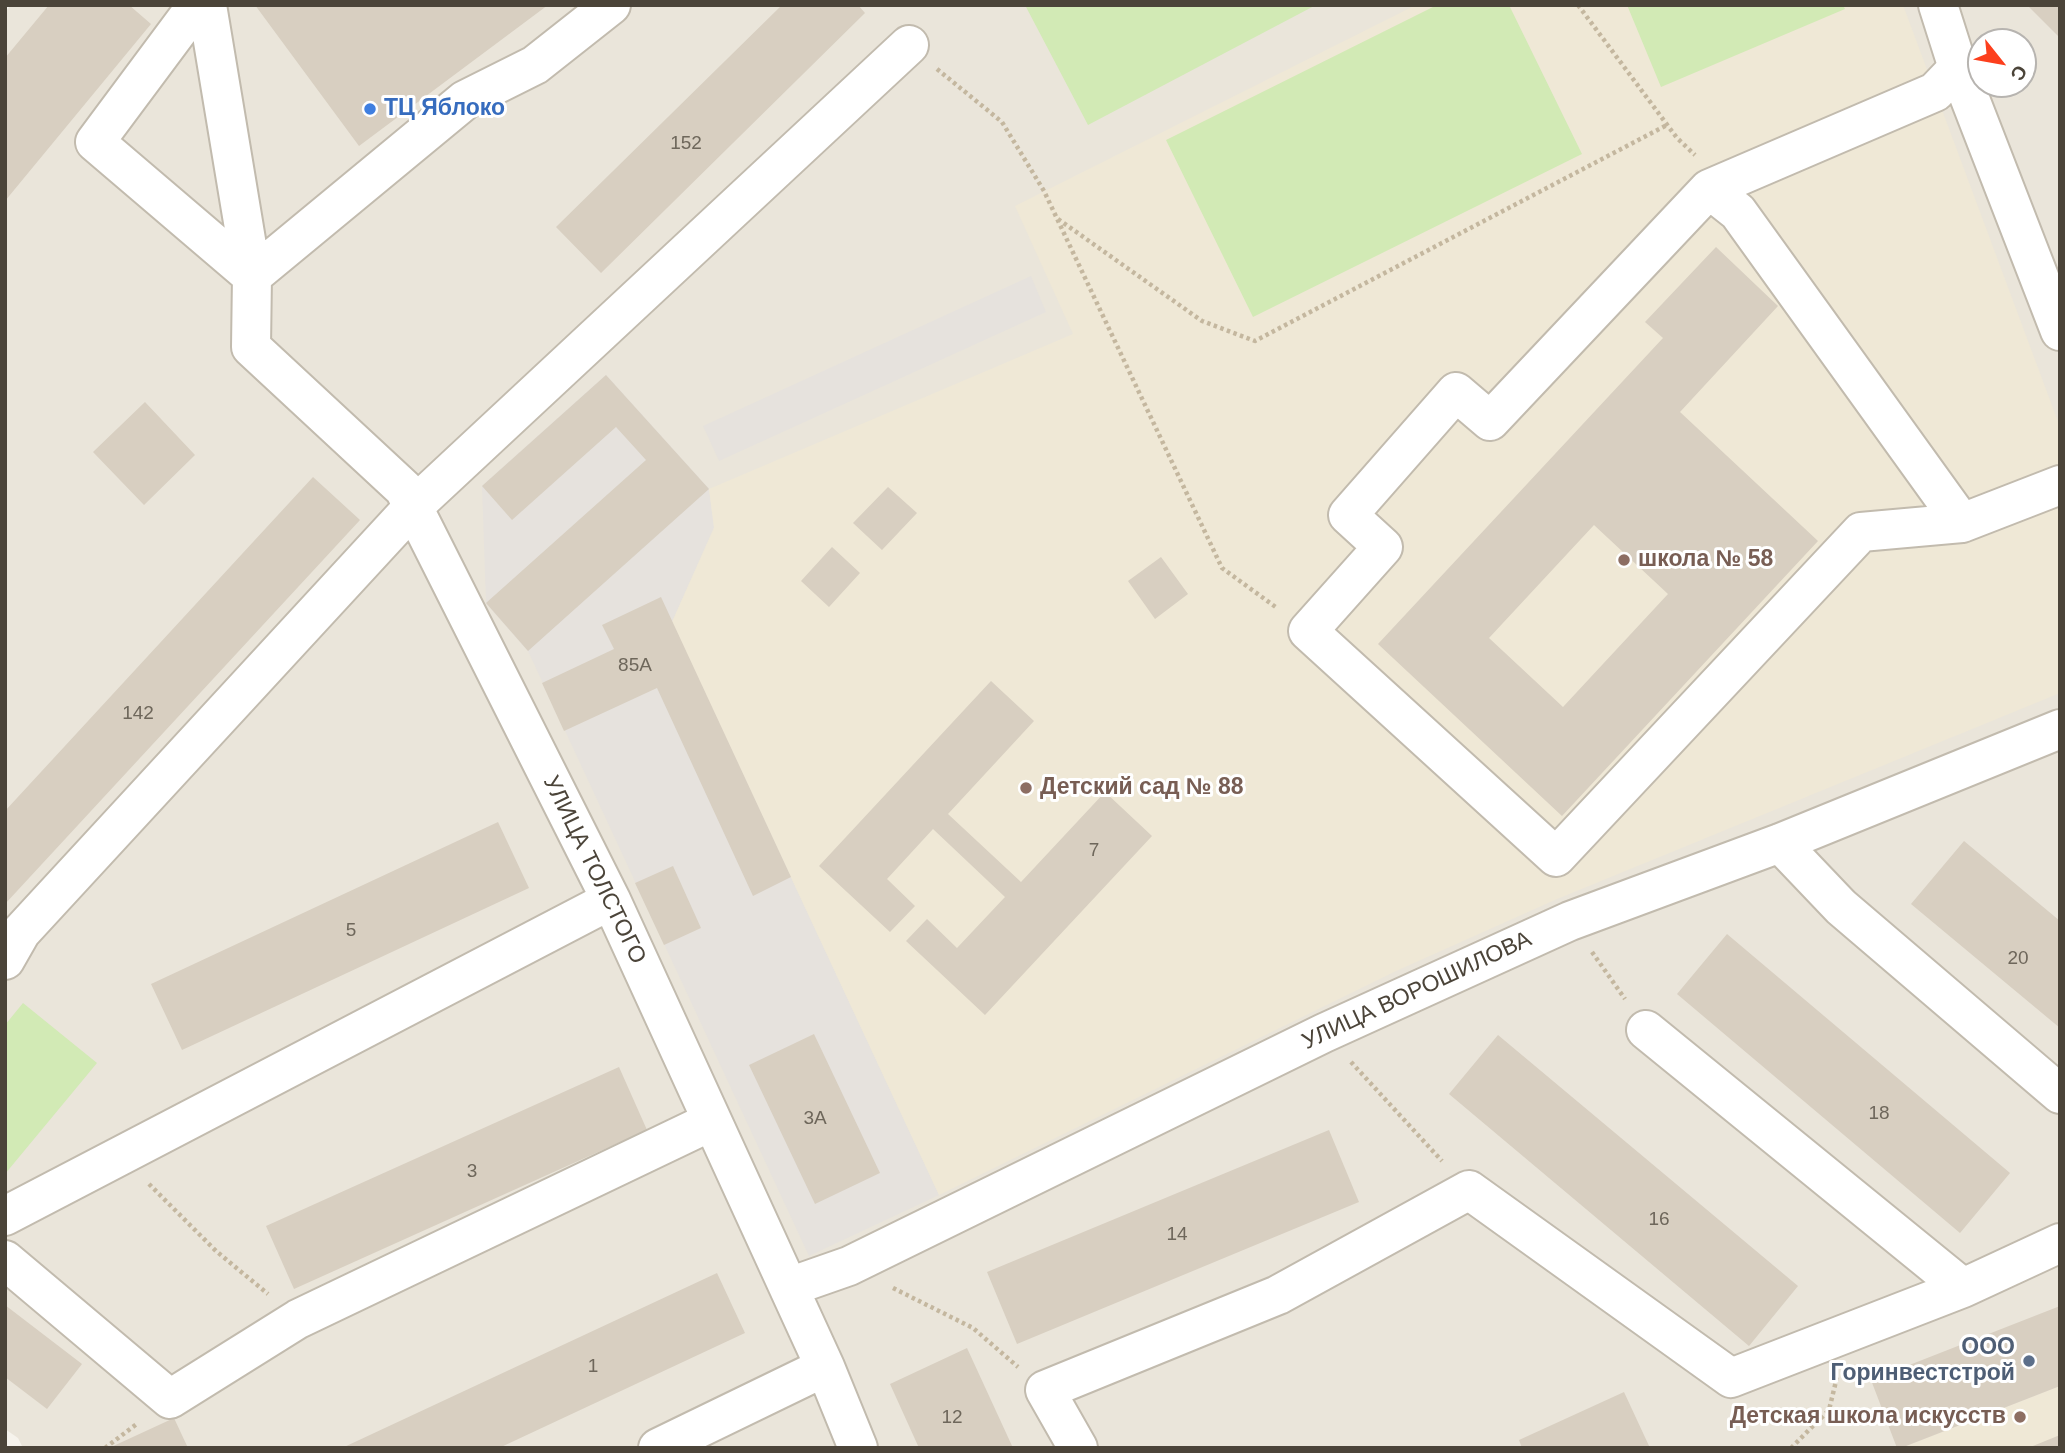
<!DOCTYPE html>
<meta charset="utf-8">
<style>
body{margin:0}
#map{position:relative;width:2065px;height:1453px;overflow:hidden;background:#f6f3ec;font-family:Arial,sans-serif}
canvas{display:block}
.frame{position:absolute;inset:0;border:7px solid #4b4439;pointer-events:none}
.north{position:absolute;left:1967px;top:28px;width:70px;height:70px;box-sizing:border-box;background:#fff;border:2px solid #b7b4b0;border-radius:50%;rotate:121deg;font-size:19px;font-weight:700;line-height:28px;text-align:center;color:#4b4439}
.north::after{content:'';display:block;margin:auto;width:24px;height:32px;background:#fc3f1d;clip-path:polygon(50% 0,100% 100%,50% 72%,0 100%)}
</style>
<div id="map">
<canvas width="2065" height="1453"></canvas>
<div class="frame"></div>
<div class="north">С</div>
</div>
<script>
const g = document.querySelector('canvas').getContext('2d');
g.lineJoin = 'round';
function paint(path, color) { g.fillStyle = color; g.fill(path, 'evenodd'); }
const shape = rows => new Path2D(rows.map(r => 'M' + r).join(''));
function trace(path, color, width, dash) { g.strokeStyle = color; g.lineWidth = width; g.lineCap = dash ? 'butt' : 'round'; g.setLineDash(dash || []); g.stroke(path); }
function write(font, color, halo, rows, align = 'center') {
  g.font = font + ' Arial,sans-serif'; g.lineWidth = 6; g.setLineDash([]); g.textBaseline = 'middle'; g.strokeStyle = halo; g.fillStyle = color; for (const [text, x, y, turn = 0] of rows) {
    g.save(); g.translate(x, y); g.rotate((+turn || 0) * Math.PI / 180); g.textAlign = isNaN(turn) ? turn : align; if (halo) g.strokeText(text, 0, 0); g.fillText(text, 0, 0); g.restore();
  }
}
paint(shape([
 [11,5,2060,5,2060,1448,23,1448,18,1438,5,1429,5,12],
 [1981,42,2023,42,2023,84,1981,84]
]), '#eae5da');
paint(shape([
 [1031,276,1046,312,719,461,703,426],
 [606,375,709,489,714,527,672,622,939,1195,809,1256,528,651,486,603,482,486]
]), '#e6e2dd');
paint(shape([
 [1416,5,1903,5,2060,427,2060,693,1557,899,1396,971,939,1195,672,622,714,528,709,489,1073,334,1015,206],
 [2060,1386,2060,1448,1901,1448]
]), '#efe8d6');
paint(shape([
 [1025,5,1316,5,1088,125],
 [1437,5,1509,5,1582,154,1253,317,1166,140],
 [1627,5,1843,5,1845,9,1661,87],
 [23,1003,97,1063,5,1174,5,1025]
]), '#d2eab5');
paint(shape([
 [49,5,129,5,151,24,5,201,5,58],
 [255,5,548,5,359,146],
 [782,5,858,5,865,13,601,273,556,227],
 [2027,5,2060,5,2060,38],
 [1716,247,1778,306,1680,412,1818,541,1562,816,1378,644,1663,338,1645,322],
 [1594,525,1668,594,1563,707,1489,638],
 [606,375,709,489,528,651,486,603,646,460,616,427,512,520,482,486],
 [145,402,195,455,144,505,93,452],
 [313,477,360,520,5,904,5,811],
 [888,487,917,513,882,550,853,523],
 [832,547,860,573,829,607,801,581],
 [1161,557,1188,594,1155,619,1128,581],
 [661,597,791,877,753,896,657,688,564,731,542,683,614,649,602,625],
 [991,681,1034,721,948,814,1021,882,1105,792,1152,836,985,1015,906,941,927,919,957,948,1005,897,933,829,887,879,915,906,890,932,819,866],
 [498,822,529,888,182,1050,151,984],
 [1964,841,2060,921,2060,1028,1911,904],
 [673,866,701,928,664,945,635,883],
 [1727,934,2010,1173,1960,1233,1677,994],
 [814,1034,880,1173,815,1204,749,1065],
 [1498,1035,1798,1286,1749,1346,1449,1094],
 [619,1067,647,1130,294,1289,266,1226],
 [1329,1130,1359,1202,1017,1344,987,1272],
 [717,1273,745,1333,715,1347,499,1448,342,1448],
 [5,1305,82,1364,47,1409,5,1377],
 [2060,1306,2060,1386,1901,1448,1897,1448,1871,1380],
 [967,1348,1013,1448,919,1448,890,1384],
 [1624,1392,1650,1448,1522,1448,1519,1440],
 [174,1418,188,1448,109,1448],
 [2060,1435,2060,1448,2028,1448]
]), '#d8cfc1');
const minor = shape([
 [197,5,95,142,252,276,465,100,535,65,611,5],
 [207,5,252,276,251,347,404,489,611,900,825,1367,858,1448],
 [1938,5,1958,68,2060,331],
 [1958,68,1935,92,1709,189,1490,421,1456,392,1348,515,1383,547,1308,631,1556,857,1861,532,1962,523,2060,485],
 [1709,189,1738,212,1962,523],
 [1780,843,1841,907,2060,1094],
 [5,960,21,932,413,507,909,45],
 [1646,1030,1963,1288,2060,1243],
 [5,1216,611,900],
 [5,1260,170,1399,298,1319,712,1121],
 [789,1287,849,1266,1324,1033,1570,921,1780,843,2060,729],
 [658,1448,825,1367],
 [1078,1448,1045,1390,1278,1295,1469,1190,1731,1378,1963,1288]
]);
trace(minor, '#c2bbae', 42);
trace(shape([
 [1578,5,1677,138,1695,155],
 [937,69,1002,122,1044,191,1222,568,1277,608],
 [1058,219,1202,321,1255,341,1667,125],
 [1592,952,1625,999],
 [1351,1062,1442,1161],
 [149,1184,216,1251,268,1294],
 [893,1288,973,1328,1018,1367],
 [105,1448,138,1423],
 [1791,1448,1829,1410,1837,1377]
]), '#c4b79f', 4.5, [3.5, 3.5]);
trace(minor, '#fff', 38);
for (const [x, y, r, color] of [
 [370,109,7,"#3f7fe0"],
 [1624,560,7,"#8d6e63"],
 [1026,788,7,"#8d6e63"],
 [2029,1361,7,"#5c6f8a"],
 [2020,1417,7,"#8d6e63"]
]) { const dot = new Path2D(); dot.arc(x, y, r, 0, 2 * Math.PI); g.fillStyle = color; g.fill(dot); trace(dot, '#fff', 2.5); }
write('19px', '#6e675b', null, [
 ["152",686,144],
 ["85А",635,666],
 ["142",138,714],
 ["7",1094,851],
 ["5",351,931],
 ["20",2018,959],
 ["18",1879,1114],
 ["3А",815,1119],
 ["3",472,1172],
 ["16",1659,1220],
 ["14",1177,1235],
 ["1",593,1367],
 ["12",952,1418]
]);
write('bold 23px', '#366cbe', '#fff', [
 ["ТЦ Яблоко",384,109]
], 'left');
write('bold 23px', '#785e54', '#fff', [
 ["школа № 58",1638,560],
 ["Детский сад № 88",1040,788],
 ["Детская школа искусств",2006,1417,"right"]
], 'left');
write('23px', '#4b4439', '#fff', [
 ["УЛИЦА ТОЛСТОГО",594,870,64],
 ["УЛИЦА ВОРОШИЛОВА",1417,991,-25]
]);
write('bold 23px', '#4e5e75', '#fff', [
 ["ООО",2015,1348],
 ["Горинвестстрой",2015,1374]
], 'right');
</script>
